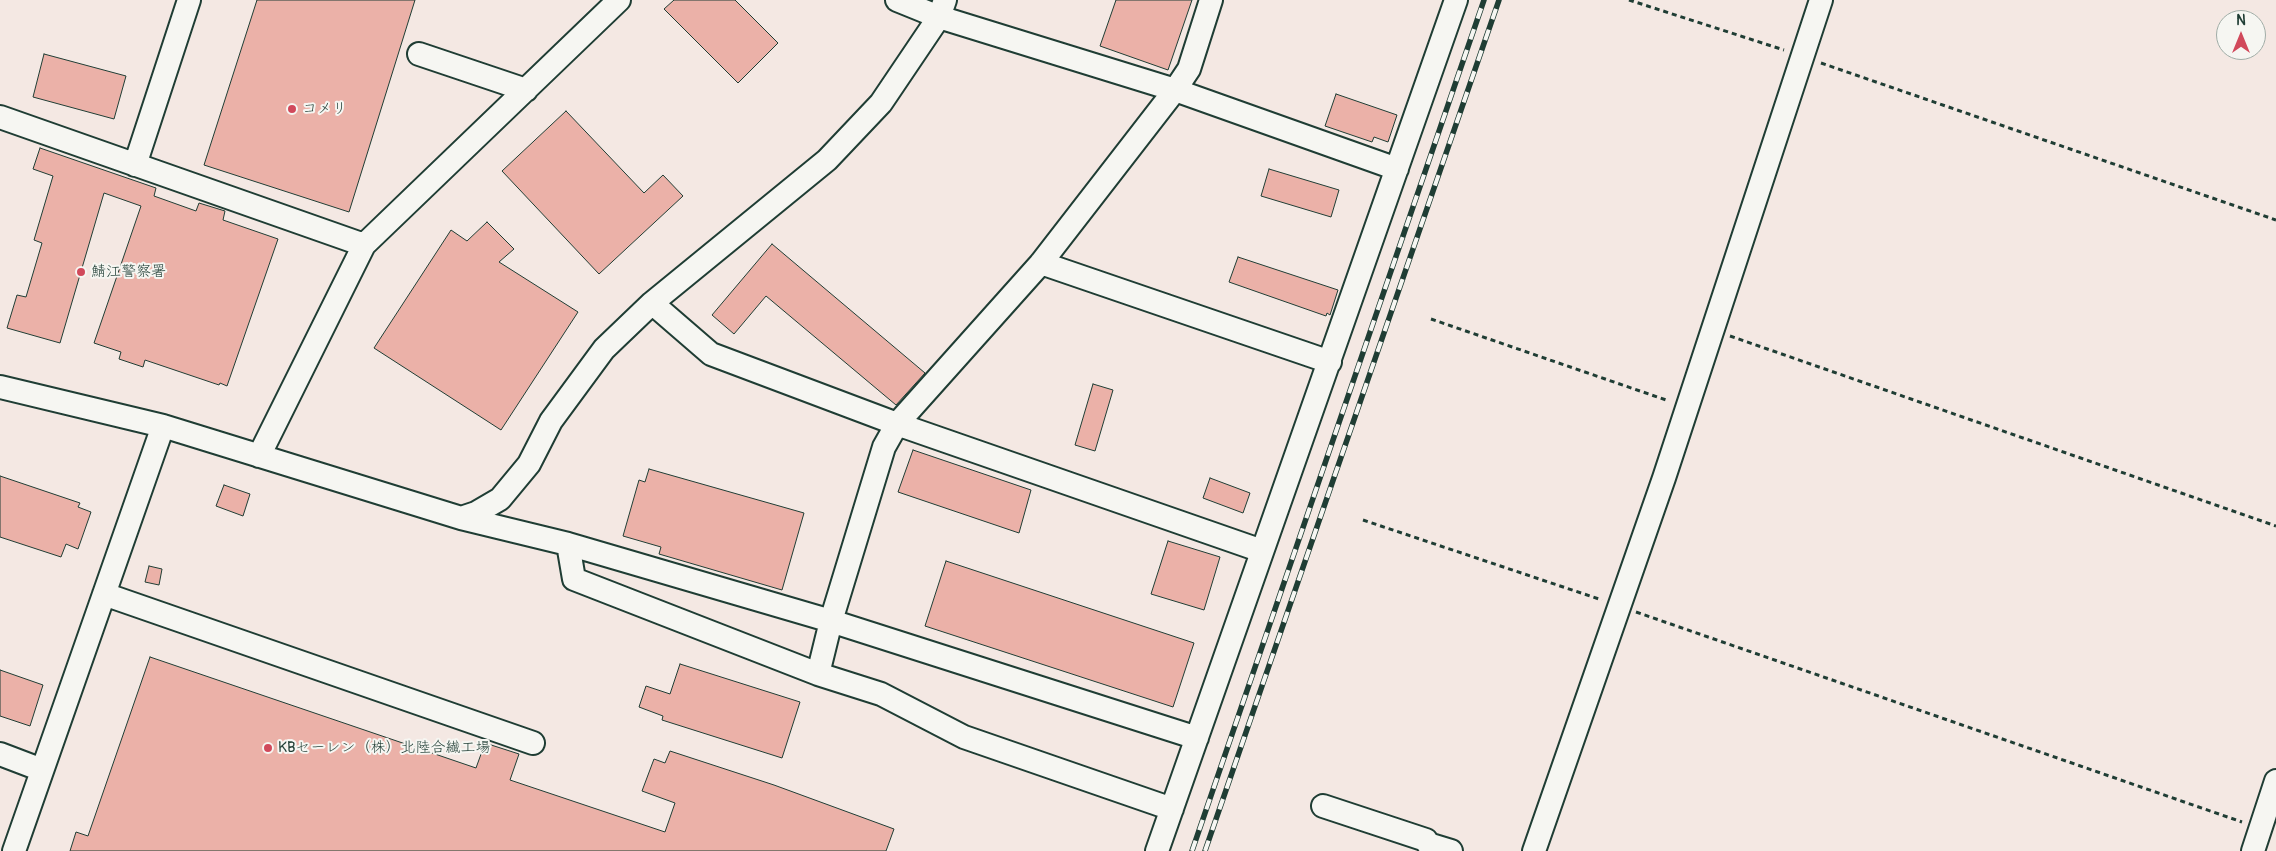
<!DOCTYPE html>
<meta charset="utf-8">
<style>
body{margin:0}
#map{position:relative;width:2276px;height:851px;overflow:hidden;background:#f4e8e3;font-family:Pangolin,sans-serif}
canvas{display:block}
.north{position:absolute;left:2216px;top:10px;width:50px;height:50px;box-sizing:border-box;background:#f6f6f2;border:1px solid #a0aca6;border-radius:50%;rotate:0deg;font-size:14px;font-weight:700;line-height:20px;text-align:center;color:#1f3d34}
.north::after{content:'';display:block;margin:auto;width:18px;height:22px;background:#d1495b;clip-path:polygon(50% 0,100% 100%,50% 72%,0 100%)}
</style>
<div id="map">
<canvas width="2276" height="851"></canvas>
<div class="north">N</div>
</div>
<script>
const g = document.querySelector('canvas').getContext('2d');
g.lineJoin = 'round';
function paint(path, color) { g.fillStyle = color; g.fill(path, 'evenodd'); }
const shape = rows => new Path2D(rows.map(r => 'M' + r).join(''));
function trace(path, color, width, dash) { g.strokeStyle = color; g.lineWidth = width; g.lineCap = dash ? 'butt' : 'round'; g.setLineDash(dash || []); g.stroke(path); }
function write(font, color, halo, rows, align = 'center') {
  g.font = font + ' Pangolin,"Klee One",sans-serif'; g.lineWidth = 4; g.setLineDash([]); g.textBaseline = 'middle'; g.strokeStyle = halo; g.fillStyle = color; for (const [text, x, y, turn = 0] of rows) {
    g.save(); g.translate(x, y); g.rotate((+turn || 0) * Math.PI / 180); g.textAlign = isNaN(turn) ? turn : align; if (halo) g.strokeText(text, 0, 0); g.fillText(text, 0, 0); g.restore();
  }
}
const building = shape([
 [257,0,415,0,349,212,204,165,257,0],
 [674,0,735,0,778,43,738,83,664,9,674,0],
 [1116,0,1192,0,1168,70,1100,46,1116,0],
 [44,54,126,76,114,119,33,97,44,54],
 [1336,94,1397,115,1388,142,1374,137,1372,142,1325,126,1336,94],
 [566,111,644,193,663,175,683,196,599,274,502,171,566,111],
 [40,148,156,188,154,196,196,211,199,203,225,211,223,220,278,239,227,386,220,383,219,385,145,360,143,367,119,359,121,352,94,343,141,206,104,193,60,343,7,328,17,295,26,297,42,243,34,240,53,176,33,169,40,148],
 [1269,169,1339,190,1331,217,1261,196,1269,169],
 [487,222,514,249,499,262,578,312,501,430,374,348,451,230,467,241,487,222],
 [772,244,925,373,896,405,766,296,734,334,712,315,772,244],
 [1238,257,1338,290,1330,315,1327,313,1326,316,1229,282,1238,257],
 [1093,384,1113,390,1095,451,1075,445,1093,384],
 [913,450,1031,490,1019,533,898,492,913,450],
 [649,469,804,513,782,590,659,554,661,547,623,536,639,480,645,482,649,469],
 [0,476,80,503,78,507,91,512,78,549,66,544,61,557,0,537,0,476],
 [1210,478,1250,493,1243,513,1203,498,1210,478],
 [224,485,250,494,243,516,216,506,224,485],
 [1168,541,1220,557,1204,610,1151,594,1168,541],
 [946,561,1194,643,1173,707,925,626,946,561],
 [149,566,162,569,159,585,145,582,149,566],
 [150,657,476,768,485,743,519,754,510,780,665,832,675,803,642,791,654,759,665,763,670,751,774,785,894,829,886,851,70,851,76,832,88,836,150,657],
 [680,664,800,702,782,758,662,720,663,716,639,707,646,686,670,694,680,664],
 [0,670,43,685,30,726,0,716,0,670]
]);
paint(building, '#ebb1a8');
trace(building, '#1f3d34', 1);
const minor = shape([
 [897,0,939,17,1175,90,1397,169],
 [419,54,526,90],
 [0,117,364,245],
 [135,165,189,0],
 [1041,263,1330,362],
 [652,303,711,354,897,424,1262,551],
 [0,387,163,426,461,518,568,544,831,621,1197,738],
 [259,456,364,245,619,0],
 [461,518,476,513,500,499,529,464,551,421,604,349,652,303,827,160,881,103,939,17,945,0],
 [568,544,574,579,818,674,881,694,964,737,1172,809],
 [104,594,533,743],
 [818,674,831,621,884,447,897,424,1041,263,1175,90,1189,69,1211,0],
 [0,754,42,770],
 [1323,806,1426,840,1428,844,1451,851],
 [14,851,163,426],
 [1157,851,1456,0],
 [1534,851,1664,478,1821,0],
 [2253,851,2276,781]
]);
trace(minor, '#1f3d34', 26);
trace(shape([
 [1629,0,1784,50],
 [1821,63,2276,220],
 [1431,319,1669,401],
 [1730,336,2276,526],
 [1363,520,1602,600],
 [1636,612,2242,822]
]), '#1f3d34', 3, [5, 4]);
trace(minor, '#f6f6f2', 22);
const rail = shape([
 [1192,851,1484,0],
 [1205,851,1499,0]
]);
trace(rail, '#1f3d34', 5.5);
trace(rail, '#f6f6f2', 4, [11]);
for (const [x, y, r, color] of [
 [292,109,5,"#d1495b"],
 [81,272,5,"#d1495b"],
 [268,748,5,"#d1495b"]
]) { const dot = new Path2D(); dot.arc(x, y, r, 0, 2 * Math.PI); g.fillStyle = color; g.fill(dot); trace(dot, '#f6f6f2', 2); }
write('15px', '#1f3d34', '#f6f6f2', [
 ["コメリ",302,109],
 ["鯖江警察署",91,272],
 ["KBセーレン（株）北陸合繊工場",278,748]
], 'left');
</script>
